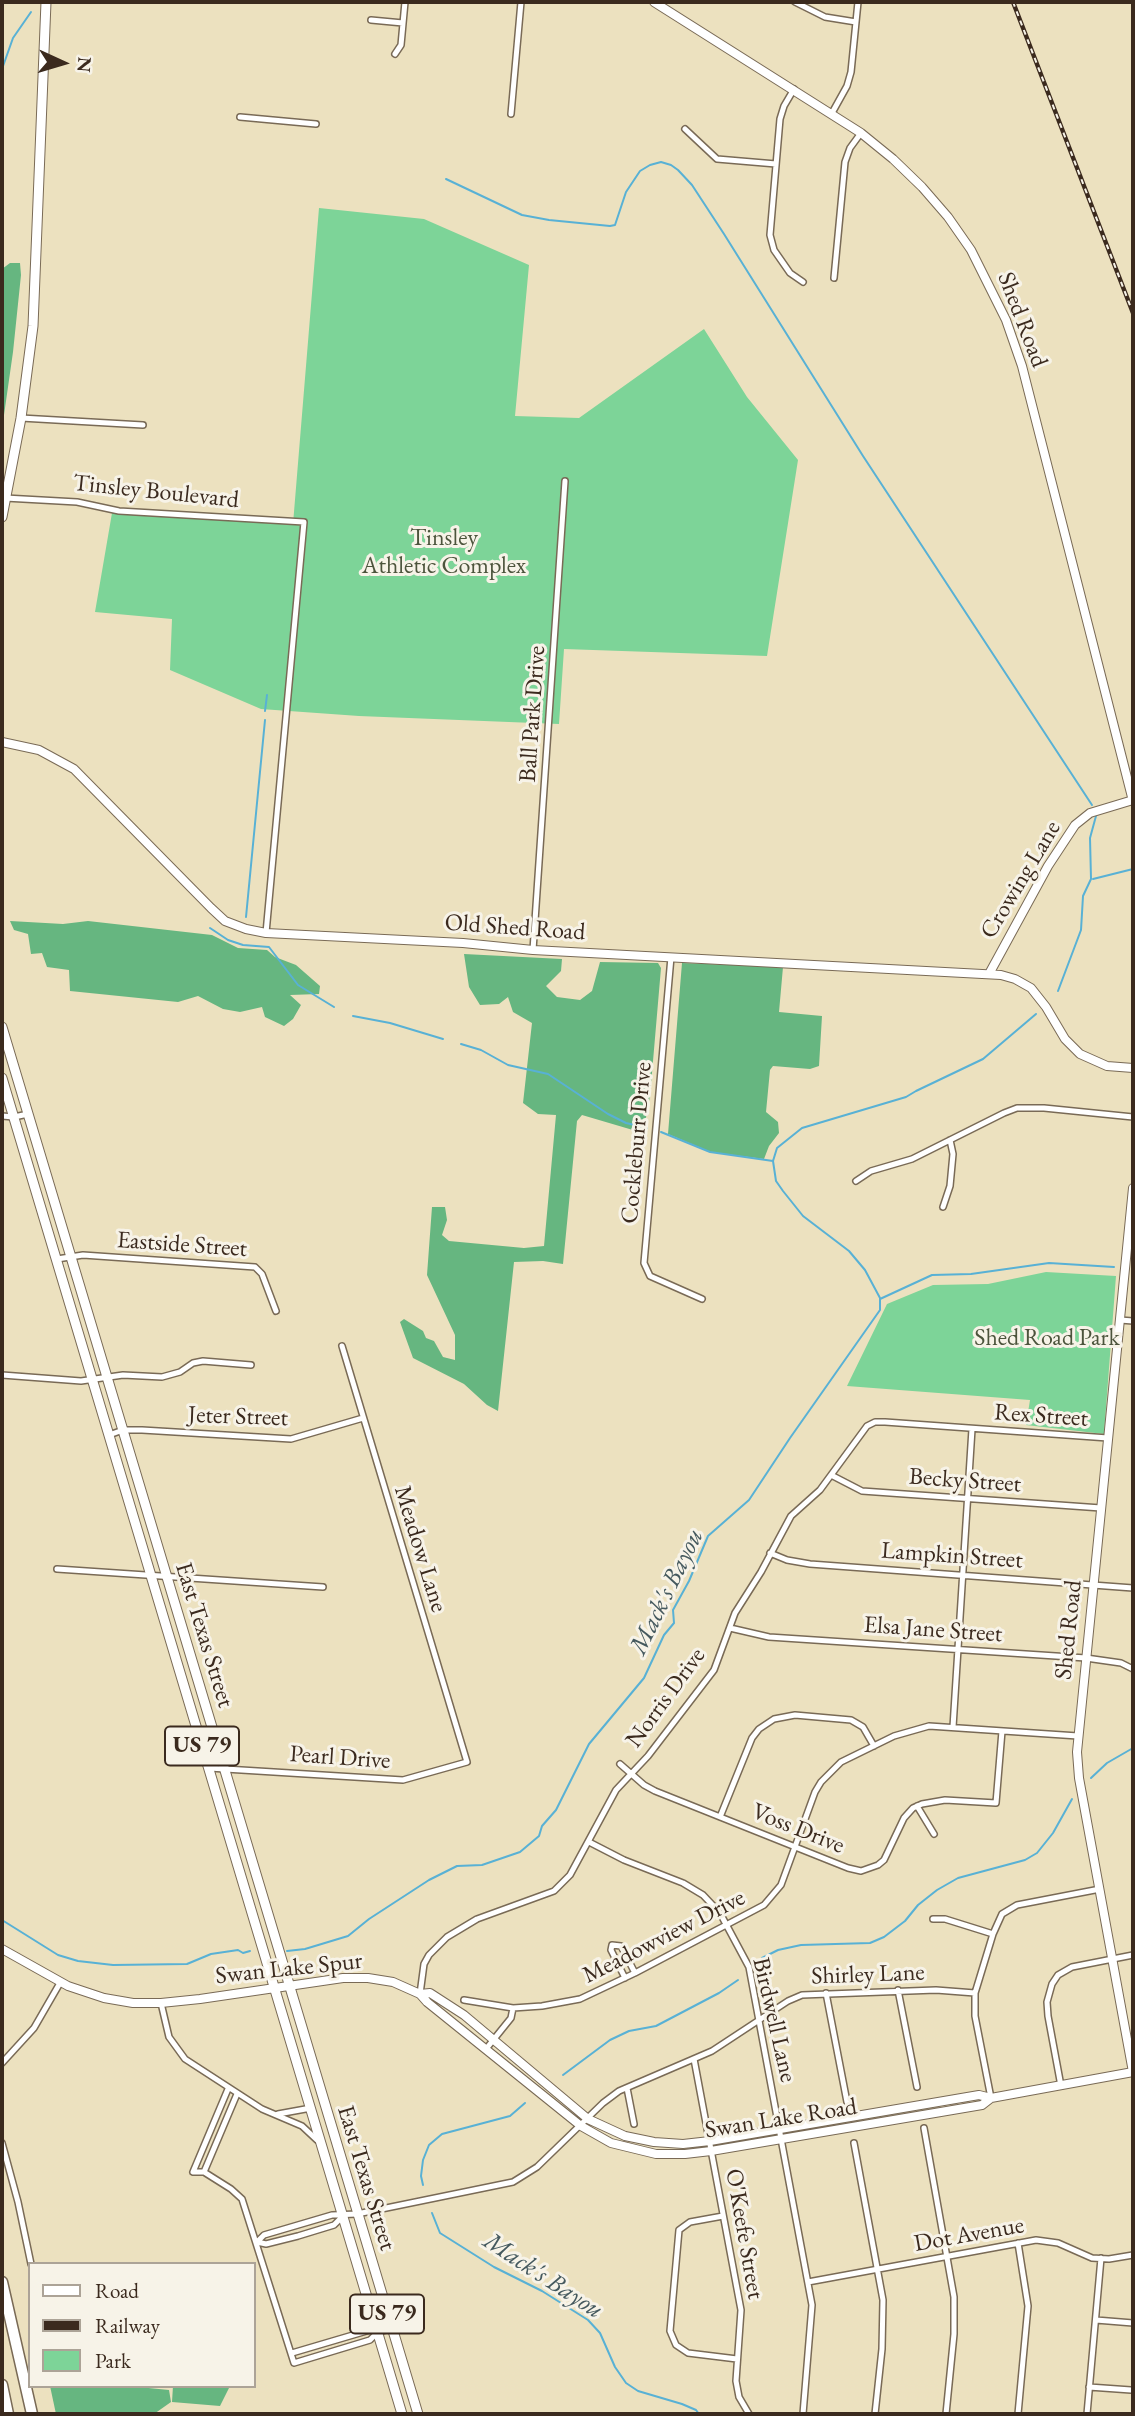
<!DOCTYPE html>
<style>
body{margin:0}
#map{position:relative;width:1135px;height:2416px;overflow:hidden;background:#ece1bf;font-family:"EB Garamond",serif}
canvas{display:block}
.frame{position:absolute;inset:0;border:4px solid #3b2a1e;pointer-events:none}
.legend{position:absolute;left:28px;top:2262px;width:228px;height:126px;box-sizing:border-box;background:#f7f3e8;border:2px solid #aca397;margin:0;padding:9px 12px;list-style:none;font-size:21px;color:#3b2a1e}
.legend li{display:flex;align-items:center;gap:14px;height:35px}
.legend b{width:35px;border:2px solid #aca397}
.north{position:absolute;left:28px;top:28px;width:70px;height:70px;-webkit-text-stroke:5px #f7f3e8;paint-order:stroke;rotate:94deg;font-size:19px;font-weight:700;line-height:28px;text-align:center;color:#3b2a1e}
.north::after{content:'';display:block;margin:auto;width:24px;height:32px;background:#3b2a1e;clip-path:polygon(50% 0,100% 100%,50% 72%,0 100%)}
</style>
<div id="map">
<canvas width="1135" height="2416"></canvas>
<div class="frame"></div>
<ul class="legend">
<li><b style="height:9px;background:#fff"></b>Road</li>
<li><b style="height:9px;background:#3b2a1e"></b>Railway</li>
<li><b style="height:19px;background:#7dd498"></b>Park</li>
</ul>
<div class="north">N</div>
</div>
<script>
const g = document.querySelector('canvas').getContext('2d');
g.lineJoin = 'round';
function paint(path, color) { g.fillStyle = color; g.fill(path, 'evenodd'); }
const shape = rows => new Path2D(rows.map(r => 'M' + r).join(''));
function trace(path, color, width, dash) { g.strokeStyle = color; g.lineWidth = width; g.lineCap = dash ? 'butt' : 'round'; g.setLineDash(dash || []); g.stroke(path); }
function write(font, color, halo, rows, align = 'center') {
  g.font = font + ' "EB Garamond",serif'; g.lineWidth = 6; g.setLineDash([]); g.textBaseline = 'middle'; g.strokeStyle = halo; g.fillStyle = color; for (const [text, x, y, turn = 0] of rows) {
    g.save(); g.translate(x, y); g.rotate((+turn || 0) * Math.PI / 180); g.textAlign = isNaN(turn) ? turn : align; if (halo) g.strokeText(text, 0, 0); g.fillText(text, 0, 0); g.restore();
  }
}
paint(shape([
 [319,208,424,219,529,265,515,416,579,418,704,329,747,397,798,460,767,656,564,649,559,724,359,716,261,709,170,670,172,619,95,612,112,513,293,524],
 [1046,1272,1116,1276,1104,1434,1026,1425,1030,1400,847,1386,887,1304,933,1285,988,1284]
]), '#7dd498');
paint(shape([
 [10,263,20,263,21,275,13,352,2,429,2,269],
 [10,921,63,924,88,921,212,935,238,948,267,950,275,957,296,965,320,986,319,994,290,995,301,1005,293,1019,284,1026,265,1017,262,1007,240,1012,223,1009,198,996,178,1002,70,991,69,970,47,967,42,953,31,954,28,934,14,930],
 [464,954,562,959,561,971,546,986,557,997,580,1000,592,991,600,962,658,963,661,968,650,1096,643,1133,582,1115,577,1121,563,1264,543,1261,514,1262,498,1411,487,1405,464,1384,413,1358,400,1322,404,1319,423,1331,426,1338,434,1341,443,1357,455,1360,455,1335,427,1275,432,1207,445,1207,447,1220,442,1235,449,1241,524,1248,544,1246,556,1115,538,1114,523,1103,532,1023,513,1012,508,997,499,1004,480,1005,469,987],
 [682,963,783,967,779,1012,822,1016,819,1066,810,1069,773,1066,770,1070,766,1112,778,1122,779,1133,769,1146,764,1159,710,1152,668,1134],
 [50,2386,128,2386,169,2390,171,2402,154,2414,56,2414],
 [173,2386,230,2386,220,2406,172,2402]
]), '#66b680');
trace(shape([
 [2,69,13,38,31,12],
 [446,179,522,215,549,220,610,226,615,225,626,192,640,171,650,165,661,162,671,165,678,170,692,185,724,234,863,456,1092,805],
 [265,711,267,695],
 [1093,879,1133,869],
 [246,917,265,720],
 [210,928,228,940,243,945,269,947,298,985,334,1007],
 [1058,991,1081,930,1083,896,1091,879,1090,838,1096,816],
 [353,1016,390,1023,443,1039],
 [461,1044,481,1050,508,1065,548,1074,608,1114,626,1123,647,1128],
 [661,1132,710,1152,773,1161],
 [880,1298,865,1270,849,1251,803,1216,783,1191,776,1181,773,1161,777,1148,802,1128,906,1097,916,1091,983,1059,1036,1014],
 [1091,1778,1107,1763,1133,1748],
 [2,1920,58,1955,78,1961,113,1965,187,1964,211,1954,238,1950,243,1953,250,1951],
 [287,1951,305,1949,348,1936,369,1919,429,1880,457,1866,482,1865,520,1852,539,1836,542,1826,556,1810,589,1744,644,1678,664,1635,674,1623,673,1610,689,1581,708,1536,749,1500,790,1438,880,1310,880,1299,932,1275,971,1274,1049,1263,1114,1267],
 [762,1958,778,1950,801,1945,870,1943,884,1937,905,1921,918,1905,937,1890,958,1878,1025,1860,1037,1853,1053,1833,1072,1799],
 [563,2075,610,2040,629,2031,656,2026,719,1993,738,1980],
 [423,2185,421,2176,423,2160,429,2145,442,2134,510,2116,525,2103],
 [432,2213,440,2233,494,2267,542,2291,588,2320,600,2333,615,2367,626,2383,638,2391,682,2404,696,2410,699,2414]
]), '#58b1d5', 2);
const street = shape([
 [795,2,825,17,856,22],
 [371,20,403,23],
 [395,54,401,45,405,2],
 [794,89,784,106,780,119,770,235,774,250,790,273,803,282],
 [832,113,847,86,851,72,858,2],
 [511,114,521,2],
 [240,117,316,124],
 [685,129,717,159,776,164],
 [834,278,845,162,850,148,861,133],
 [21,418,143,425],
 [5,498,77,502,119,511,304,522,266,933],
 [533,950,565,481],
 [671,957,644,1263,650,1276,702,1299],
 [2,1116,14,1117,28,1114],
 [856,1181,871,1171,912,1159,1004,1113,1017,1108,1044,1108,1133,1117],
 [943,1207,950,1186,953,1154,950,1140],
 [57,1259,83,1255,255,1267,262,1274,276,1311],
 [1120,1320,1133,1321],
 [2,1375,81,1381,123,1375,162,1377,180,1372,193,1363,203,1361,251,1365],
 [109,1435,123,1430,142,1430,291,1439,363,1418],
 [831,1475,862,1491,1101,1508],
 [770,1553,787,1560,810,1564,1133,1588],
 [57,1569,323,1587],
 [730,1628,769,1637,1086,1658,1121,1663,1133,1669],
 [953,1727,972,1429],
 [620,1764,644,1785,655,1791,848,1868,861,1871,878,1865,884,1860,904,1818,913,1808,922,1804,945,1800,996,1803,1002,1731],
 [209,1768,403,1780,467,1762,342,1346],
 [917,1806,934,1834],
 [720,1817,752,1738,759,1729,774,1719,795,1715,851,1720,863,1727,874,1746],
 [589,1842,624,1860,683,1883,703,1895,720,1913,749,1967,812,2305,803,2414],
 [933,1919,945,1919,993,1934],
 [625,1978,611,1950,612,1945,621,1946,635,1973],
 [898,1990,917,2087],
 [826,1993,847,2102],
 [420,1994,424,1964,429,1955,447,1937,477,1919,554,1891,570,1875,616,1790,648,1756,714,1670,735,1613,761,1572,791,1516,820,1490,867,1426,875,1422,885,1422,1108,1438],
 [464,2000,513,2008,542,2006,580,1999,635,1973,764,1905,781,1885,815,1792,821,1782,841,1762,894,1736,929,1726,1078,1736],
 [161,2003,169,2037,185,2059,262,2109,302,2126,317,2140],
 [486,2049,511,2018,513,2008],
 [694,2059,741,2310,736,2381,739,2397,749,2414],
 [2,2063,34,2028,60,1983],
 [1061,2086,1048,2016,1047,2002,1052,1984,1058,1975,1072,1967,1133,1955],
 [627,2088,634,2124],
 [228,2089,193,2172,204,2172,231,2189,242,2199,294,2363,370,2340,377,2333],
 [991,2098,975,2016,975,1993,993,1934,1002,1914,1017,1905,1100,1889],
 [278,2114,311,2108],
 [924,2128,954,2297,954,2334,946,2414],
 [2,2143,18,2202,31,2264],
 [854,2143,883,2300,882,2349,875,2414],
 [204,2172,237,2094],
 [723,2216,690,2222,679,2230,670,2331,676,2345,688,2353,737,2359],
 [257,2242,264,2235,332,2215,357,2214,513,2182,537,2167,603,2103,619,2091,712,2051,788,2001,802,1995,936,1990,975,1993],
 [257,2242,266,2244,298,2236,334,2225,343,2216],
 [808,2282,1036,2240,1058,2243,1092,2258,1109,2259,1133,2255],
 [1096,2320,1133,2323],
 [292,2353,370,2330,377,2333,391,2328],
 [1089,2387,1131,2390],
 [1018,2414,1028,2306,1018,2243],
 [1087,2414,1101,2258]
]);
const secondary = shape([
 [654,2,861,133,893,159,922,187,948,217,971,250,1006,320,1022,366,1133,801],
 [2,742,39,750,74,769,211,908,225,921,246,929,266,933,463,943,533,950,1001,975,1015,979,1031,988,1046,1007,1065,1039,1080,1054,1107,1066,1133,1068],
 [989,974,1048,866,1075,825,1090,813,1133,800],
 [1133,1188,1077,1752,1079,1778,1133,2072],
 [2,1949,68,1986,104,1998,133,2003,161,2003,200,1999,343,1978,368,1978,393,1982,420,1994,427,2002,581,2126,611,2143,656,2154,685,2154,711,2151,982,2105,991,2098],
 [420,1994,430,1993,464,2015,588,2119,625,2136,654,2142,683,2144,710,2141,979,2095,991,2098,1133,2072]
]);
const primary = shape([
 [2,517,21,418,33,326,46,2],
 [2,1027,418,2414],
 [2,1078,402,2414]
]);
const highway = shape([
 [2,2282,32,2414],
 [2,2385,8,2414]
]);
trace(street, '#796a56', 8);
trace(secondary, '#796a56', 10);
trace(primary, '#796a56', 11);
trace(highway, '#796a56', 13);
trace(street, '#fff', 5);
trace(secondary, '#fff', 8);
trace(primary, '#fff', 9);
trace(highway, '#fff', 10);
const rail = shape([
 [1013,2,1133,313]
]);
trace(rail, '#3b2a1e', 4.5);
trace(rail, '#f7f3e8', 2, [5]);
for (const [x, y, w] of [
 [202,1746,74],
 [387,2314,74]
]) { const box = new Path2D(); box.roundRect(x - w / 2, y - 19.5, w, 39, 5); g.fillStyle = '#f7f3e8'; g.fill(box); trace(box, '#3b2a1e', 2); }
write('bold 23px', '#3b2a1e', null, [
 ["US 79",202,1746],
 ["US 79",387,2314]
]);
write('24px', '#3b2a1e', '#f7f3e8', [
 ["Shed Road",1022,320,69],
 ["Tinsley Boulevard",156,492,6],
 ["Ball Park Drive",533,714,-86],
 ["Crowing Lane",1021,880,-59],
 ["Old Shed Road",515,928,4],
 ["Cockleburr Drive",637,1143,-85],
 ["Eastside Street",182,1245,4],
 ["Rex Street",1041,1416,4],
 ["Jeter Street",238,1417,2],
 ["Becky Street",965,1481,4],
 ["Meadow Lane",420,1549,73],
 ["Lampkin Street",952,1556,4],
 ["Elsa Jane Street",933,1630,4],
 ["Shed Road",1069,1630,-84],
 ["East Texas Street",204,1635,73],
 ["Norris Drive",666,1698,-54],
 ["Pearl Drive",340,1758,4],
 ["Voss Drive",798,1829,22],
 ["Meadowview Drive",664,1937,-27],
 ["Swan Lake Spur",289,1969,-6],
 ["Shirley Lane",868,1975,-2],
 ["Birdwell Lane",774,2020,77],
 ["Swan Lake Road",781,2119,-9],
 ["East Texas Street",366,2178,73],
 ["O'Keefe Street",744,2234,80],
 ["Dot Avenue",969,2235,-10]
]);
write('24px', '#4c543c', '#f7f3e8', [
 ["Tinsley",444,538],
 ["Athletic Complex",444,566],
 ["Shed Road Park",1047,1338]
]);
write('italic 26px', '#45595e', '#f7f3e8', [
 ["Mack's Bayou",667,1592,-64],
 ["Mack's Bayou",543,2276,33]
]);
</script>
